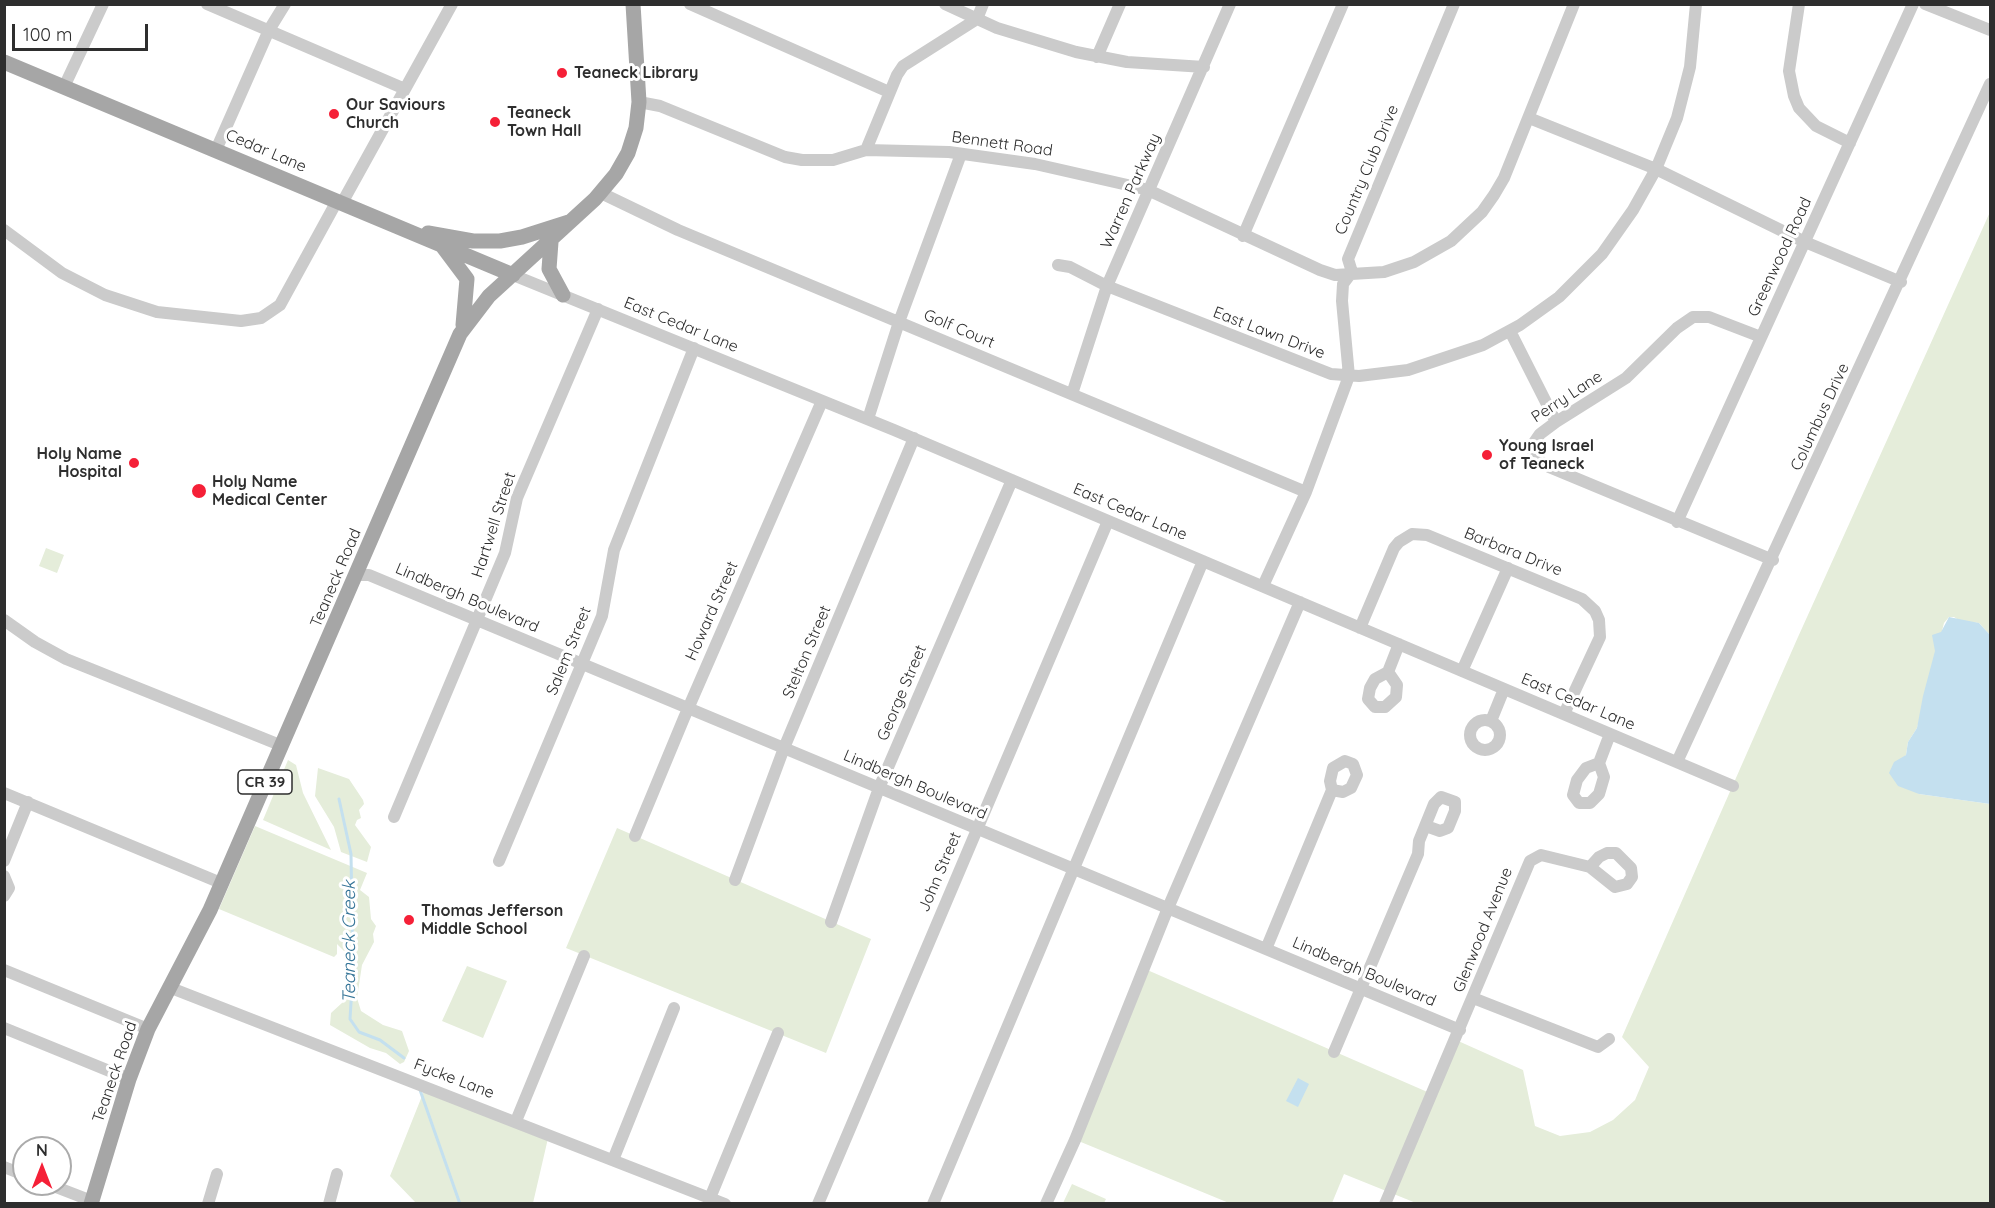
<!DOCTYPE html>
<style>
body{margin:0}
#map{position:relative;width:1995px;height:1208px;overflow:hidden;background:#fff;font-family:Quicksand,sans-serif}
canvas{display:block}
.frame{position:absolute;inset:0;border:6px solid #2e2e2e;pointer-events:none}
.north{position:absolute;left:12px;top:1136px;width:60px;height:60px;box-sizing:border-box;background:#fff;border:2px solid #ababab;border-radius:50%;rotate:0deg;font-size:16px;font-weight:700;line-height:24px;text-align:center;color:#2e2e2e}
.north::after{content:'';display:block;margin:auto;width:21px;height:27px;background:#f52037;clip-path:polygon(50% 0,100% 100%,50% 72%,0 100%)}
.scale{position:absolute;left:12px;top:24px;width:136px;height:27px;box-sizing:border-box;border:3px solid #2e2e2e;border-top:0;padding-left:8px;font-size:18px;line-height:21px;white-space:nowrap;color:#2e2e2e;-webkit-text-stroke:4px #fff;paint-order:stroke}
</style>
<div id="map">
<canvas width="1995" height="1208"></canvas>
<div class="frame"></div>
<div class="north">N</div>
<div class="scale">100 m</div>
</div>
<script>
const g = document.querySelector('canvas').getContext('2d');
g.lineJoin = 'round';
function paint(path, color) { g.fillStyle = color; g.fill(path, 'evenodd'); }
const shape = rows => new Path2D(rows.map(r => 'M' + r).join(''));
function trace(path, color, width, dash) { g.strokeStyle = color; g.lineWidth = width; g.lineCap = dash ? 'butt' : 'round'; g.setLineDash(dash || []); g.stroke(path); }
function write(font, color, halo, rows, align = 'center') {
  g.font = font + ' Quicksand,sans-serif'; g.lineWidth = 6; g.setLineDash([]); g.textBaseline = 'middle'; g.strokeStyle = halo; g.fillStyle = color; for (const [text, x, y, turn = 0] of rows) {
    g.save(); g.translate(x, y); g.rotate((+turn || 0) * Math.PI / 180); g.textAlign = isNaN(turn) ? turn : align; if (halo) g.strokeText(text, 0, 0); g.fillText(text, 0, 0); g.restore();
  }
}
paint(shape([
 [1990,212,1990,635,1979,623,1960,621,1954,617,1949,617,1944,623,1917,728,1908,742,1906,755,1899,761,1919,794,1990,804,1990,1203,1416,1203,1344,1174,1332,1203,1229,1203,1076,1140,1145,969,1432,1094,1456,1040,1523,1070,1535,1126,1560,1136,1590,1132,1613,1120,1635,1100,1649,1067,1622,1037,1798,637],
 [46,548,64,555,57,573,39,566],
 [288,760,296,765,303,793,331,850,263,820],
 [318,768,349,779,363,800,364,804,359,810,361,818,357,820,355,825,371,847,367,862,341,852,334,827,315,796],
 [255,826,367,873,360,890,369,897,371,919,376,926,373,934,374,942,362,965,357,998,361,1011,383,1025,402,1031,409,1051,404,1062,400,1064,386,1053,370,1048,330,1025,331,1013,343,1002,349,975,348,955,337,944,337,954,334,957,219,909],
 [617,828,871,939,826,1053,566,948],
 [467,966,507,981,483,1038,442,1021],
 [426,1086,549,1134,533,1203,416,1203,390,1176],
 [1072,1184,1106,1199,1104,1203,1063,1203]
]), '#e5edda');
paint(shape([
 [1949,617,1979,623,1990,635,1990,804,1919,794,1898,786,1889,773,1894,762,1906,755,1908,742,1917,728,1923,696,1935,651,1932,635,1941,632],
 [1298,1078,1309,1084,1298,1107,1286,1101]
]), '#c4e0ef');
trace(shape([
 [339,799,351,854,353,971,350,1019,359,1032,380,1040,404,1058],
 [420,1090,460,1204]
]), '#c4e0ef', 3);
trace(shape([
 [207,4,405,89],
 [690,4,889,92],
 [945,4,997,28,1076,52,1127,62,1204,67],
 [1799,4,1789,71,1794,96,1799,108,1816,126,1850,143],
 [1925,4,1990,30],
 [1097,57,1120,4],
 [64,87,103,4],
 [639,102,660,106,785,157,802,160,833,160,866,150,949,152,1035,164,1132,186,1148,190,1320,270,1335,275,1384,272,1414,262,1451,241,1482,212,1494,195,1504,178,1574,4],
 [1529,118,1656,169,1805,242,1901,282],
 [216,150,269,30,285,4],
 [866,150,897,75,903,66,977,19,983,4],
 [601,193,678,230,1306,492],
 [342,203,452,4],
 [4,230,62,273,105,295,157,312,241,321,261,318,280,305,337,201],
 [1243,236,1343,4],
 [1058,265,1070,267,1107,286,1331,374,1359,376,1408,370,1483,345,1520,325,1559,297,1602,254,1633,210,1656,169,1677,118,1690,67,1696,4],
 [513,275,894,430,1733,786],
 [1510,331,1556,422],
 [1761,337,1709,317,1693,317,1677,328,1626,378,1556,422,1540,434,1531,447,1537,459,1549,467,1773,560],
 [1072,394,1107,286,1230,4],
 [868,419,899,322,961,154],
 [1677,522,1913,4],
 [357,575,369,575,1460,1030],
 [1263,586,1306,492,1349,376,1342,301,1343,284,1352,272,1348,259,1454,4],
 [4,620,35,642,66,659,280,745],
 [1360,628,1394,548,1399,542,1412,534,1427,535,1582,599,1595,611,1599,620,1600,637,1564,714],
 [1462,671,1508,568],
 [1388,672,1397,685,1396,697,1385,707,1375,707,1368,699,1370,688,1375,679,1388,672,1399,644],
 '1470 735a15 15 0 1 1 30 0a15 15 0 1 1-30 0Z',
 [1491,721,1504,689],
 [1677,762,1990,84],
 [1599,763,1586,768,1577,780,1573,795,1579,803,1590,803,1599,794,1604,777,1599,763,1610,734],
 [4,793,221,883],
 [394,817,505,553,517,498,598,309],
 [635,836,684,718,822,401],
 [4,861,28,802],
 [499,861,602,616,614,550,694,348],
 [4,876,9,888,4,896],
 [735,880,784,748,914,438],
 [831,922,879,788,1012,480],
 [1266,949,1332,790,1330,781,1333,768,1345,761,1353,764,1357,775,1351,788,1343,792,1332,790],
 [4,970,148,1029],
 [171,988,725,1204],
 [1473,998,1598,1047,1609,1039],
 [4,1028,129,1079],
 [1334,1052,1418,854,1419,841,1434,804,1441,797,1455,802,1455,811,1448,828,1440,831,1426,826],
 [516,1121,584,956],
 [613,1160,674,1008],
 [4,1167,24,1175],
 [48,1184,92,1201],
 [710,1198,778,1033],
 [208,1204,217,1174],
 [329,1204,337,1174],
 [818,1204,1108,521],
 [933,1204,1203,561],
 [1046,1204,1075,1140,1168,908,1300,602],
 [1385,1204,1530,861,1541,855,1590,867,1615,887,1627,884,1632,877,1631,868,1616,853,1607,853,1599,857,1590,867]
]), '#cbcbcb', 12);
trace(shape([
 [4,62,513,275],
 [428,233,473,241,500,241,522,237,569,222],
 [551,242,549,269,563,295],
 [443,247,467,279,463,325],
 [91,1204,129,1079,148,1029,210,910,460,334,489,296,595,199,616,174,628,153,636,128,639,102,633,4]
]), '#a6a6a6', 15);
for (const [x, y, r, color] of [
 [562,73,6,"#f52037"],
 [334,114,6,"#f52037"],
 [495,122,6,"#f52037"],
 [1487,455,6,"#f52037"],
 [134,463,6,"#f52037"],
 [199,491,8,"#f52037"],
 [409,920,6,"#f52037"]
]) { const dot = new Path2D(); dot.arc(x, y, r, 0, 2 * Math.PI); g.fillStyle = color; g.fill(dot); trace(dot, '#fff', 2); }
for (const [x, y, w] of [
 [265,782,54]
]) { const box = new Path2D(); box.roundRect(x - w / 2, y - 12, w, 24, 4.5); g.fillStyle = '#fff'; g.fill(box); trace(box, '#2e2e2e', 1.5); }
write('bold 15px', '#2e2e2e', null, [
 ["CR 39",265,782]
]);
write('bold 16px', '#2e2e2e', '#fff', [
 ["Teaneck Library",574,73],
 ["Our Saviours",346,105],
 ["Church",346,123],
 ["Teaneck",507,113],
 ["Town Hall",507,131],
 ["Young Israel",1499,446],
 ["of Teaneck",1499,464],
 ["Holy Name",122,454,"right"],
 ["Hospital",122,472,"right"],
 ["Holy Name",212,482],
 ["Medical Center",212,500],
 ["Thomas Jefferson",421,911],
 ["Middle School",421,929]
], 'left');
write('16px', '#2e2e2e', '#fff', [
 ["Bennett Road",1002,144,8],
 ["Cedar Lane",266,151,23],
 ["Country Club Drive",1367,170,-67],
 ["Warren Parkway",1131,191,-66],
 ["Greenwood Road",1780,257,-65],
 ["East Cedar Lane",681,325,22],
 ["Golf Court",959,329,23],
 ["East Lawn Drive",1269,333,21],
 ["Perry Lane",1567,397,-33],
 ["Columbus Drive",1820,417,-65],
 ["East Cedar Lane",1130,512,23],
 ["Hartwell Street",494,525,-72],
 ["Barbara Drive",1513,552,22],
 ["Teaneck Road",336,578,-67],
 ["Lindbergh Boulevard",467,598,23],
 ["Howard Street",712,611,-66],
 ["Salem Street",569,651,-68],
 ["Stelton Street",807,652,-67],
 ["George Street",902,693,-67],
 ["East Cedar Lane",1578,702,23],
 ["Lindbergh Boulevard",915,785,23],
 ["John Street",940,872,-67],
 ["Glenwood Avenue",1483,930,-68],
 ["Lindbergh Boulevard",1364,972,23],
 ["Teaneck Road",115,1072,-71],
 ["Fycke Lane",454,1079,21]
]);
write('italic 18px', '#347497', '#fff', [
 ["Teaneck Creek",350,942,-90]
]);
</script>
